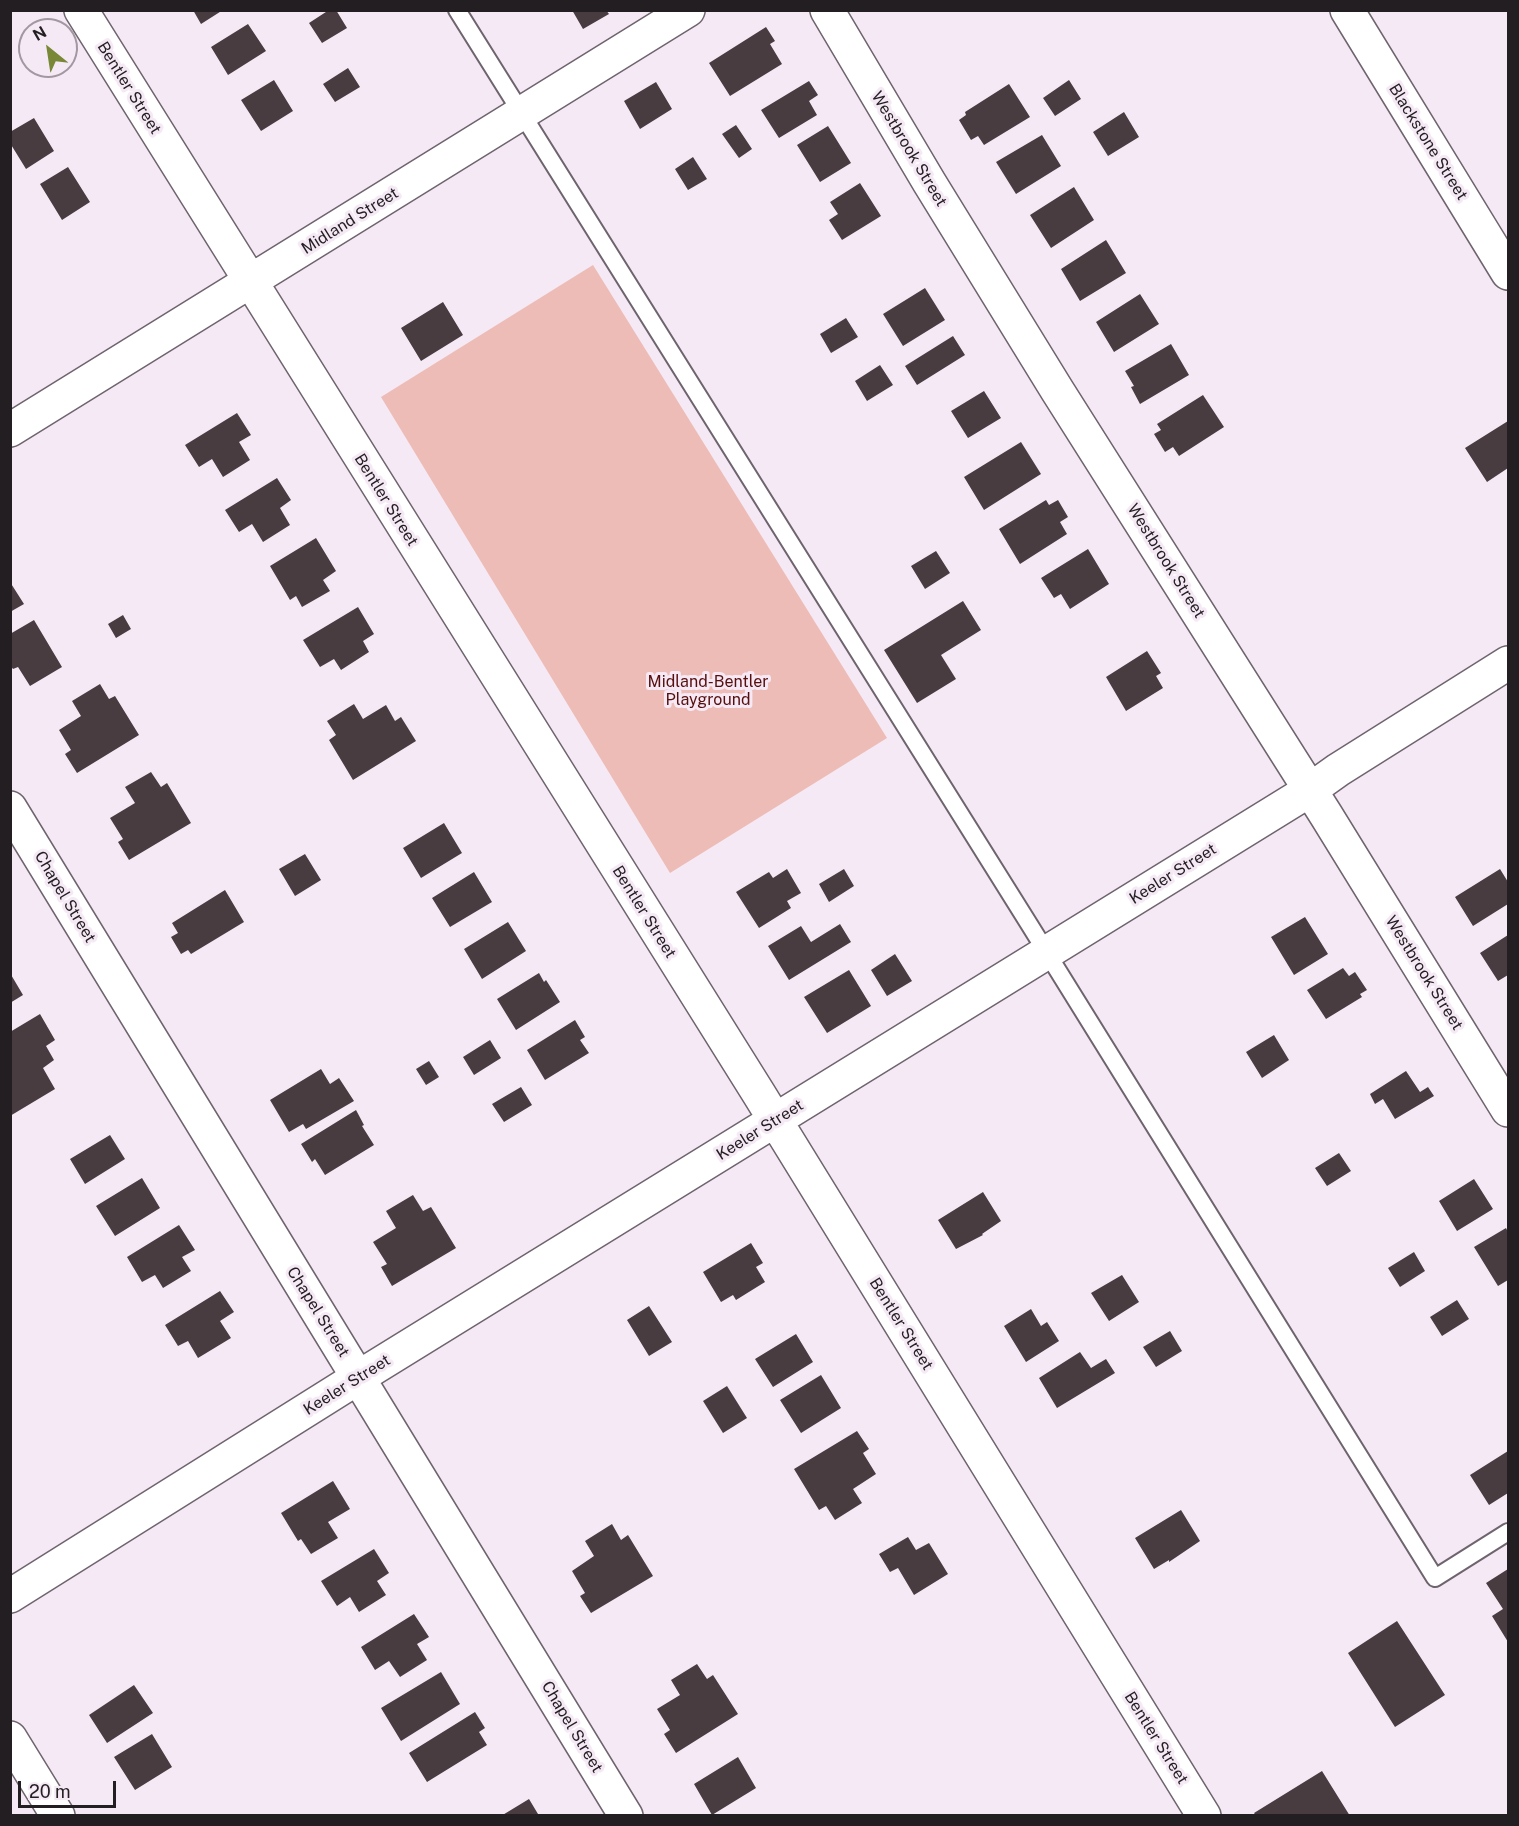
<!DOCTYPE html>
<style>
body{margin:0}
#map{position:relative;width:1519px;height:1826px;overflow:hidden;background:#f5e9f5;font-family:"Public Sans",sans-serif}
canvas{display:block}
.frame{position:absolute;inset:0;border:12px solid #221e22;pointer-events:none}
.north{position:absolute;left:18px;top:18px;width:60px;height:60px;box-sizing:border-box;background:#f5e9f5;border:2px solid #a198a1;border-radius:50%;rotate:330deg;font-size:16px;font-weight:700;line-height:24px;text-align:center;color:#221e22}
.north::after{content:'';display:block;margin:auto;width:21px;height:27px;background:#788837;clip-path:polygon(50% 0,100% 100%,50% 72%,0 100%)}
.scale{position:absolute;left:18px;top:1781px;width:98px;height:27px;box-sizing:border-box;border:3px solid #221e22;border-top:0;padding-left:8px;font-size:18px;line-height:21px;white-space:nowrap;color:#221e22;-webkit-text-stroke:4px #f5e9f5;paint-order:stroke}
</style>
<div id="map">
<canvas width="1519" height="1826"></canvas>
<div class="frame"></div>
<div class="north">N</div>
<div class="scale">20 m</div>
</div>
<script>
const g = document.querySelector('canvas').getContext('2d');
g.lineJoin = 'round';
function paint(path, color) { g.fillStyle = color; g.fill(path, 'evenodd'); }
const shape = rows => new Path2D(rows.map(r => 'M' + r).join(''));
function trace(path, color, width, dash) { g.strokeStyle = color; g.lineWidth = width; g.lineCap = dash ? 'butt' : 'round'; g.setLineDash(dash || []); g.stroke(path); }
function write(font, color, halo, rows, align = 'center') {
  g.font = font + ' "Public Sans",sans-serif'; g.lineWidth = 6; g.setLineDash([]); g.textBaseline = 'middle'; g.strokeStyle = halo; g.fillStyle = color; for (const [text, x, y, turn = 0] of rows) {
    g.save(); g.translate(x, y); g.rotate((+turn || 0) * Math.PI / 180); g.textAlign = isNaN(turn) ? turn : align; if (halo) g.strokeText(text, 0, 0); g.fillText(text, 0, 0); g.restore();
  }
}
paint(shape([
 [593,265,887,738,670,873,381,397]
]), '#edbcb6');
paint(shape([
 [193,10,223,10,201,24],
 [329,10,336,10,347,28,322,43,309,23],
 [572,10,606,10,609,14,583,29],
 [248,24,266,51,228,75,211,47],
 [766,27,775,41,770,44,782,64,730,96,709,63],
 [348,68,360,87,335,102,323,84],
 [274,80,293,111,261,131,241,100],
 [1069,80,1081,99,1055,116,1043,98],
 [809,81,818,95,809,101,817,115,779,138,761,110],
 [656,82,672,109,640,129,624,101],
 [1009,84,1030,117,984,145,978,136,971,140,959,120,966,115,965,112],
 [1124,112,1139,137,1108,156,1093,132],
 [34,118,54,151,26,169,10,143,10,132],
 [736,125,752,149,739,158,722,134],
 [828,126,851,163,820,182,797,145],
 [1042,135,1061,166,1016,194,996,162],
 [693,157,707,179,688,190,675,169],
 [68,167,90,202,62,220,40,184],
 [860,183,881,216,842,240,829,220,838,214,830,202],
 [1074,187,1094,220,1051,248,1030,215],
 [1106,240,1126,273,1080,301,1061,269],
 [925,288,945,320,903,346,883,314],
 [1140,294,1159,324,1114,352,1096,322],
 [443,302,463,335,421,361,401,328],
 [846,318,858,337,831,353,820,334],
 [953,336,965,355,917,385,905,366],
 [1171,344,1189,375,1140,404,1131,387,1134,386,1125,371],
 [880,365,893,385,867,401,855,381],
 [984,391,1001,418,968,438,951,411],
 [1203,395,1224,427,1179,456,1173,447,1165,452,1154,434,1161,430,1157,424],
 [237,413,251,435,239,442,250,460,223,477,212,459,199,467,185,445],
 [1508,421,1508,468,1487,482,1465,448],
 [1021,442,1041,474,984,510,964,477],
 [277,478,291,500,280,508,290,525,263,542,252,524,239,532,225,510],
 [1046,500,1049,505,1058,500,1068,517,1060,522,1067,534,1020,564,999,529],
 [316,538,336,571,323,580,330,591,302,607,296,596,290,600,270,566],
 [1088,549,1109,584,1070,609,1061,594,1054,598,1041,578],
 [936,551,950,573,925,589,911,566],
 [10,582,24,604,10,612],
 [963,601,981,630,941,655,956,679,917,703,884,650],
 [358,607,374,634,363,641,369,652,341,670,334,659,320,667,303,640],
 [123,615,131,629,116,638,108,624],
 [34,620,62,667,30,686,18,667,13,669,10,665,10,634],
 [1147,651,1161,673,1156,676,1163,688,1126,711,1106,677],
 [100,684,109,699,115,696,139,735,77,773,65,754,71,750,59,730,81,716,72,701],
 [354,704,363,719,386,705,395,721,401,717,416,741,353,780,329,740,336,735,327,721],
 [151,772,161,787,167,783,191,823,129,860,118,842,123,839,110,818,135,803,125,787],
 [444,823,462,853,421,878,403,848],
 [305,854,321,880,295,896,279,869],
 [787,869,801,893,787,901,791,908,759,928,736,892,769,872,773,878],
 [844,869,854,886,829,902,819,884],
 [1500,869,1508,882,1508,904,1473,926,1455,897],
 [474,872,492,902,450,927,432,898],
 [225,890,244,922,191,954,188,950,181,954,171,937,178,933,172,923],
 [1305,917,1328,954,1294,975,1271,937],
 [508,922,526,951,482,979,464,949],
 [840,924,851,942,789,980,768,946,801,926,811,942],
 [1508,935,1508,975,1498,981,1480,953],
 [895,954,912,981,887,996,871,970],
 [1343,968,1349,976,1355,972,1367,990,1360,994,1362,997,1326,1019,1307,990],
 [849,970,871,1006,827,1033,804,997],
 [10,973,23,995,10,1003],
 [539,973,544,982,546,980,560,1002,516,1030,497,999],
 [40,1014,55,1040,46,1046,54,1060,43,1068,55,1089,10,1116,10,1032],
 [575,1020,585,1037,580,1040,589,1053,545,1080,527,1050],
 [1274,1035,1289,1060,1262,1078,1246,1052],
 [490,1040,501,1058,474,1075,463,1057],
 [429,1061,439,1077,426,1085,416,1069],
 [321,1069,330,1084,339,1078,354,1101,306,1129,303,1124,289,1132,270,1100],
 [1406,1071,1420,1092,1428,1087,1434,1096,1395,1119,1383,1099,1375,1104,1370,1094],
 [521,1087,532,1105,504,1122,492,1104],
 [356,1110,364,1125,362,1126,374,1145,325,1175,315,1159,312,1162,301,1144],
 [110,1135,125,1159,85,1184,70,1159],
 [1339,1153,1351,1171,1327,1186,1315,1168],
 [142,1178,160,1208,115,1236,96,1206],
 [1474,1179,1493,1209,1457,1231,1439,1201],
 [983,1192,1001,1221,982,1234,983,1235,956,1249,938,1220],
 [413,1195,423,1211,431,1207,456,1248,392,1286,381,1267,387,1264,373,1242,396,1228,386,1211],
 [179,1225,195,1250,182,1257,191,1271,163,1288,155,1275,142,1282,127,1257],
 [1506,1228,1508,1232,1508,1280,1498,1286,1474,1247],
 [751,1243,763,1263,756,1267,765,1282,736,1300,733,1295,721,1302,703,1272],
 [1414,1252,1425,1271,1400,1287,1388,1268],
 [1122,1275,1139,1302,1109,1321,1091,1293],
 [220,1291,234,1312,220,1321,231,1338,198,1358,188,1341,178,1346,165,1325],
 [1457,1300,1469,1319,1442,1336,1430,1317],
 [649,1306,672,1342,649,1356,627,1320],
 [1031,1309,1041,1326,1047,1322,1059,1341,1026,1362,1004,1326],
 [1170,1331,1182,1351,1156,1367,1143,1347],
 [796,1334,813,1362,773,1387,755,1359],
 [1080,1352,1091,1368,1106,1359,1115,1373,1057,1408,1039,1378],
 [821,1375,841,1408,801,1433,780,1400],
 [727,1386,747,1418,723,1433,703,1401],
 [857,1431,869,1449,863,1453,876,1474,853,1489,862,1503,835,1520,826,1506,819,1510,794,1469],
 [1508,1451,1508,1493,1489,1505,1470,1475],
 [333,1481,350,1509,328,1522,338,1538,311,1554,301,1539,298,1541,281,1513],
 [1181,1510,1200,1541,1169,1562,1169,1560,1154,1569,1135,1538],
 [612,1524,621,1540,628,1535,653,1576,591,1613,580,1596,585,1593,572,1571,594,1556,585,1541],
 [908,1537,916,1550,929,1543,948,1574,914,1595,898,1568,890,1572,879,1554],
 [374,1549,389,1573,377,1581,386,1595,359,1612,350,1597,337,1606,321,1581],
 [1508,1569,1508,1642,1492,1616,1503,1609,1486,1583],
 [414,1614,429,1637,417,1644,427,1660,400,1677,389,1661,375,1670,361,1647],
 [1397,1621,1445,1695,1395,1727,1348,1653],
 [697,1664,707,1679,713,1675,738,1714,676,1753,664,1734,670,1730,657,1709,680,1695,671,1680],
 [441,1672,460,1704,401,1741,381,1708],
 [134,1685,153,1713,107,1743,89,1715],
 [475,1712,485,1728,479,1732,487,1745,427,1782,409,1753],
 [152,1734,172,1767,135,1790,114,1757],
 [738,1757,756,1788,712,1815,694,1784],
 [1322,1771,1350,1816,1256,1816,1254,1813],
 [529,1799,538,1814,536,1816,501,1816]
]), '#493c40');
const lane = shape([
 [457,10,1029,924,1435,1578,1508,1532]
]);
const street = shape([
 [81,10,759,1094,1204,1816],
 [827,10,929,182,1057,390,1326,815,1508,1110],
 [1347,10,1508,273],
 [10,430,688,10],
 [10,808,626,1816],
 [10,1596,359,1377,1310,790,1338,770,1508,663],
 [10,1738,58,1816]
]);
trace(lane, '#6e646e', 20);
trace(street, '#6e646e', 36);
trace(lane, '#fff', 16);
trace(street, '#fff', 33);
write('16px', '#221e22', '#f5e9f5', [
 ["Bentler Street",129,88,58],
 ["Blackstone Street",1428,142,58],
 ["Westbrook Street",909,149,59],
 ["Midland Street",350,221,-32],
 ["Bentler Street",386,500,58],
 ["Westbrook Street",1166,561,58],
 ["Keeler Street",1173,874,-32],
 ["Chapel Street",65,897,59],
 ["Bentler Street",644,912,58],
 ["Westbrook Street",1424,973,58],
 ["Keeler Street",760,1130,-32],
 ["Chapel Street",318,1312,58],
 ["Bentler Street",901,1324,58],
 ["Keeler Street",347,1385,-32],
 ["Chapel Street",572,1727,59],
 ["Bentler Street",1156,1738,58]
]);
write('16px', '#570f0d', '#f5e9f5', [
 ["Midland-Bentler",708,682],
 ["Playground",708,700]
]);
</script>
